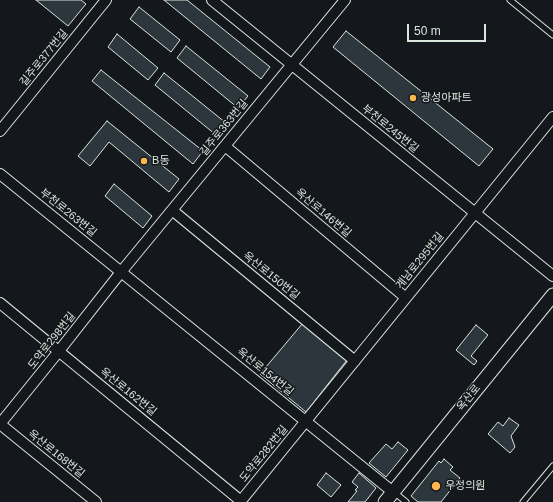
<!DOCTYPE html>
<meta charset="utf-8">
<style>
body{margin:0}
#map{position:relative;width:553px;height:502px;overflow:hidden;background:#14181c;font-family:Arial,sans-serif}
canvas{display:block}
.scale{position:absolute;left:407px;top:24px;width:79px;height:18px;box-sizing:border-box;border:2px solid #d8e6dc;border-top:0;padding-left:5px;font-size:12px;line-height:14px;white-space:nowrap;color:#d8e6dc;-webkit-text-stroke:3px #14181c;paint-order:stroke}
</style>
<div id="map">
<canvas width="553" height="502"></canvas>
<div class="scale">50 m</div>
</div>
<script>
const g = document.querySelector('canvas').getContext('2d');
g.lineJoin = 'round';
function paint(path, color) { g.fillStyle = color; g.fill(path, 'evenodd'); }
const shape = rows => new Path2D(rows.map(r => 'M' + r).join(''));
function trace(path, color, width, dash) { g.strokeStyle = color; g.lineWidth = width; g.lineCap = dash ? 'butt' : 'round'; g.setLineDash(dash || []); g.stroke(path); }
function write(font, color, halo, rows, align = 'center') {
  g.font = font + ' Arial,"Noto Sans KR",sans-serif'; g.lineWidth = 3; g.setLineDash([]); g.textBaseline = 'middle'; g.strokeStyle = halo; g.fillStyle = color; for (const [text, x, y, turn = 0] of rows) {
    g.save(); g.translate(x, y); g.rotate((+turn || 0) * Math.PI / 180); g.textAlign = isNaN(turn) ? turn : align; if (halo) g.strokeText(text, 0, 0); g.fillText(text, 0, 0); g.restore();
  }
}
const building = shape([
 [36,0,81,0,86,4,68,26,36,0],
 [164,0,187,0,270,67,261,79,164,0],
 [139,7,180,40,171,52,130,19,139,7],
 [346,31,493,149,479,166,333,47,346,31],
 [117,34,158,68,148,80,108,47,117,34],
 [186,46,248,96,238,108,177,58,186,46],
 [101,70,203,151,193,164,92,81,101,70],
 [164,73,226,123,216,135,155,85,164,73],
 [107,121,179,179,169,192,109,142,90,166,78,156,107,121],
 [114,184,152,216,143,228,105,196,114,184],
 [303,323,347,360,306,412,260,374,303,323],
 [476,325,488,335,471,356,477,361,474,365,456,350,476,325],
 [509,418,519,425,511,436,515,447,510,453,488,434,498,422,503,426,509,418],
 [398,442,408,450,386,477,369,463,386,444,392,449,398,442],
 [444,459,453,467,450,470,460,478,441,502,418,502,411,496,439,461,441,463,444,459],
 [326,473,341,485,331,497,317,485,326,473],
 [359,473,376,488,365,502,348,502,357,491,355,490,358,487,352,482,359,473]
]);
paint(building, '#2c363c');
trace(building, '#d8e6dc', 1);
const lane = shape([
 [510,0,553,35],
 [394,492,406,502],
 [523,502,553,466]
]);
const street = shape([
 [212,0,553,276],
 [0,131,106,0],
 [225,146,406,298],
 [0,174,393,492],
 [172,210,355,361],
 [0,303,241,501],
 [0,424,59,351,121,272,345,0],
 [0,424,96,502],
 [240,502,553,117]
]);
const secondary = shape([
 [385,502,553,295]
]);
trace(lane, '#d8e6dc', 7);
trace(street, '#d8e6dc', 12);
trace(secondary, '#d8e6dc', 15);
trace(lane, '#14181c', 5);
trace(street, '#14181c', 10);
trace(secondary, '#14181c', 13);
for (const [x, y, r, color] of [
 [413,98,4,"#ffb74d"],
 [144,161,4,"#ffb74d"],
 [436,486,5,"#ffb74d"]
]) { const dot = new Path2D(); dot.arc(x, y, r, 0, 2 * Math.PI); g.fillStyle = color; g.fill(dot); trace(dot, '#14181c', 1.5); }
write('11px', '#d8e6dc', '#14181c', [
 ["길주로377번길",44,58,-51],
 ["길주로363번길",224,128,-51],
 ["부천로245번길",390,129,39],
 ["부천로263번길",68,213,39],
 ["옥산로146번길",323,213,40],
 ["계남로295번길",420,261,-51],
 ["옥산로150번길",271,276,39],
 ["도약로298번길",52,341,-52],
 ["옥산로154번길",265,372,39],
 ["옥산로162번길",128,392,39],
 ["옥산로",469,398,-51],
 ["옥산로168번길",56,454,39],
 ["도약로282번길",264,454,-51]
]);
write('11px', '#d8e6dc', '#14181c', [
 ["광성아파트",421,98],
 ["B동",152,161],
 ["우정의원",445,486]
], 'left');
</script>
